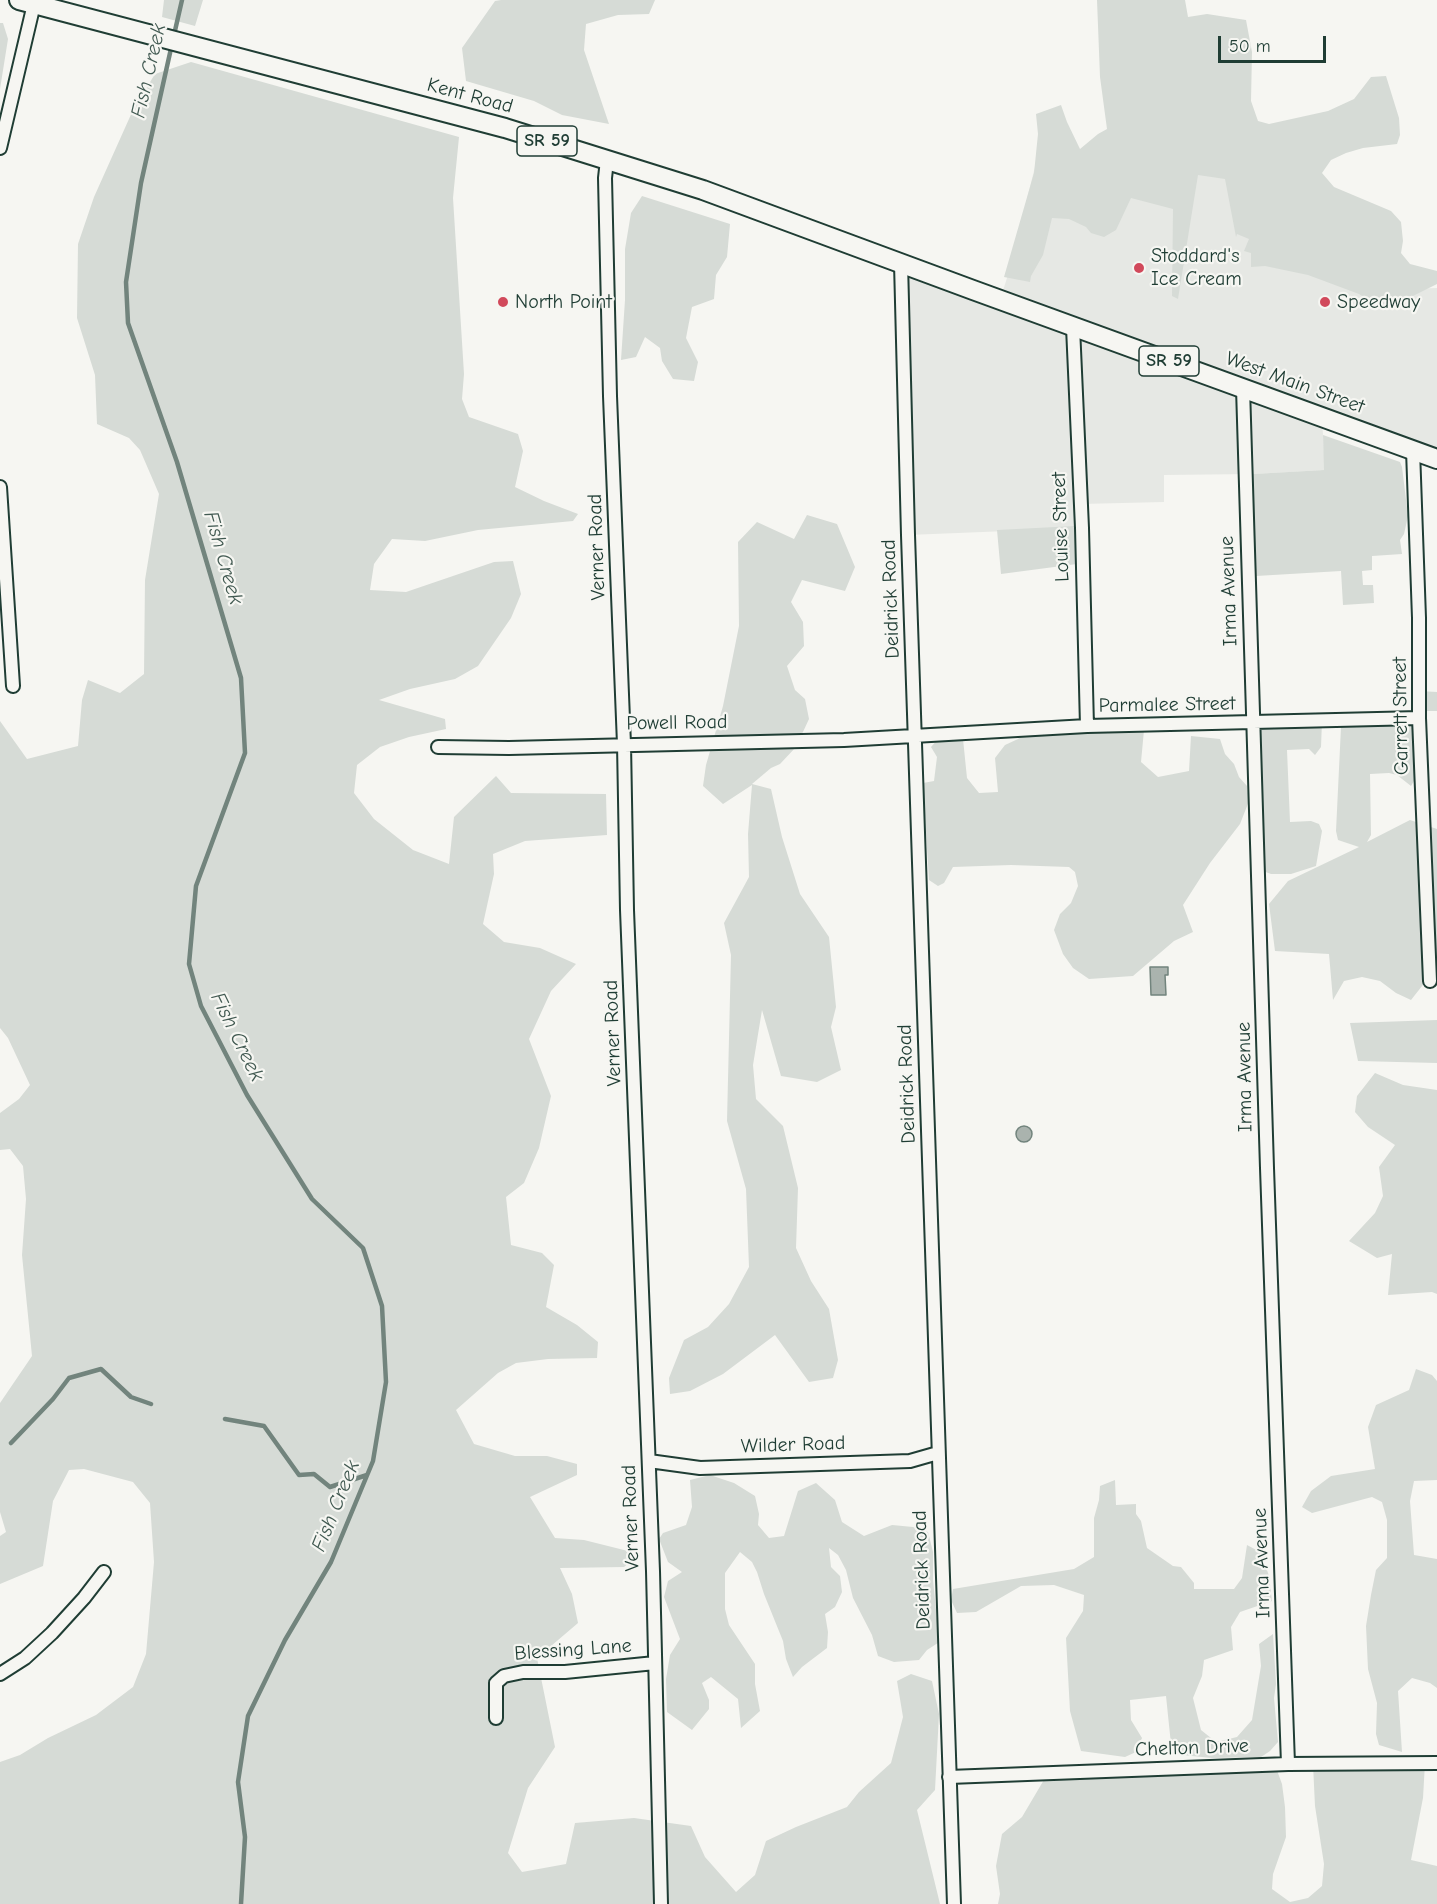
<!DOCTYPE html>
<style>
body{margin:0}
#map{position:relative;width:1437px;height:1904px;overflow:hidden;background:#f6f6f2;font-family:"Comic Neue",sans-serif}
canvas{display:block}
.scale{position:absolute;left:1218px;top:36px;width:108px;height:27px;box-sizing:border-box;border:3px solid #1f3d34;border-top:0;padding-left:8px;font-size:18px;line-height:21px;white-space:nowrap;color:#1f3d34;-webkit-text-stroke:4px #f6f6f2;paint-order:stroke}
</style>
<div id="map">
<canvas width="1437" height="1904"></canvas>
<div class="scale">50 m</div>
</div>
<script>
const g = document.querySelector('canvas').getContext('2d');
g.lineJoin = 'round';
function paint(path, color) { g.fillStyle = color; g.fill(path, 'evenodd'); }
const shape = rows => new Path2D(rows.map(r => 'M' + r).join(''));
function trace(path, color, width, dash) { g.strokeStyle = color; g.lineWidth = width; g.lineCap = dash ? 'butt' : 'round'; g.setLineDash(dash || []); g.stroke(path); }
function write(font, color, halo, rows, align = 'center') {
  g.font = font + ' "Comic Neue",sans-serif'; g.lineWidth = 4.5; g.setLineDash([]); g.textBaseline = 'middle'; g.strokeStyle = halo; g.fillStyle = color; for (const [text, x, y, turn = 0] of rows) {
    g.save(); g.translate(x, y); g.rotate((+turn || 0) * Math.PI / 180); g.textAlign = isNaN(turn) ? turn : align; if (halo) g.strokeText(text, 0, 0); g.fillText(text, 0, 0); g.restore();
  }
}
paint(shape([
 [1231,142,1380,290,1437,288,1437,459,1322,418,1325,470,1253,474,1164,475,1164,502,1081,504,1082,528,908,535,901,263,1000,300,1007,278,1039,151]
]), '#e6e8e4');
paint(shape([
 [164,0,203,0,195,26,162,17],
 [501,0,655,0,649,14,618,15,586,24,584,50,609,124,562,115,534,101,466,81,462,48,495,1],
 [1097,0,1185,0,1188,17,1207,14,1246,20,1252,52,1251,101,1258,121,1269,124,1328,111,1354,99,1371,77,1386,76,1399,118,1400,135,1397,144,1363,148,1346,153,1331,160,1322,173,1334,187,1391,211,1401,222,1403,241,1401,253,1410,264,1437,271,1437,284,1413,296,1394,300,1380,307,1359,294,1308,275,1265,266,1251,267,1251,253,1244,251,1249,239,1237,234,1236,237,1225,179,1198,175,1178,299,1172,296,1173,209,1131,198,1116,230,1104,237,1091,233,1086,227,1069,219,1052,218,1043,255,1031,276,1030,282,1004,277,1034,173,1038,134,1036,114,1061,105,1067,122,1080,149,1098,134,1107,129,1100,77],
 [0,23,3,23,8,39,0,89],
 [191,62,459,137,453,198,464,374,462,399,469,417,518,434,523,451,515,487,544,501,578,514,573,521,478,530,425,541,392,539,374,564,370,590,406,592,494,562,513,561,521,594,511,618,478,666,455,679,410,689,379,700,445,719,446,729,409,737,380,747,357,765,354,793,374,819,413,850,449,864,454,817,496,776,511,793,606,794,607,835,525,841,493,854,494,874,483,924,504,942,540,948,576,964,551,991,529,1039,551,1096,539,1148,524,1183,506,1197,511,1245,542,1253,554,1265,546,1307,577,1325,598,1342,597,1358,548,1359,516,1363,498,1373,456,1410,474,1444,515,1456,547,1456,577,1464,577,1475,530,1497,555,1538,584,1540,640,1554,624,1567,560,1568,572,1594,578,1623,537,1658,555,1747,528,1788,508,1853,522,1872,566,1864,575,1823,634,1818,691,1826,705,1857,736,1892,755,1875,766,1841,796,1827,847,1807,859,1792,891,1763,903,1717,897,1681,911,1674,932,1681,939,1714,935,1790,917,1810,940,1904,0,1904,0,1762,20,1755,48,1738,96,1715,133,1687,146,1654,154,1562,150,1503,133,1482,84,1469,69,1470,53,1501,43,1566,0,1584,0,1536,6,1532,0,1512,0,1403,32,1356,22,1255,26,1199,23,1166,10,1149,0,1150,0,1113,19,1099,30,1085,8,1038,0,1028,0,721,27,759,78,746,82,700,88,680,120,693,144,674,145,580,159,494,140,450,129,438,97,424,95,375,77,318,78,244,94,197,133,110,155,74],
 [642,196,730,224,727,257,716,275,714,299,692,307,686,338,698,362,694,381,673,379,662,361,660,348,645,337,636,357,621,360,625,300,625,249,631,213],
 [1323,435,1400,462,1402,467,1408,516,1404,534,1400,540,1402,554,1372,556,1372,570,1362,571,1363,585,1373,585,1374,603,1343,605,1341,571,1256,576,1253,474,1324,470],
 [807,515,837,524,855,567,845,591,802,580,791,602,803,622,804,646,787,666,795,690,805,699,809,719,796,747,780,764,771,768,752,784,771,789,782,837,800,894,829,937,836,1007,831,1027,841,1070,817,1082,781,1076,762,1010,753,1065,756,1099,783,1126,798,1188,796,1248,811,1281,829,1309,838,1360,833,1378,809,1382,775,1335,723,1374,690,1391,670,1394,669,1378,684,1340,708,1327,729,1304,749,1267,746,1189,727,1121,731,955,724,923,749,877,748,834,752,785,723,804,703,786,706,765,723,706,739,626,738,542,757,522,794,539],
 [1075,526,1077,564,1001,574,997,530],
 [1419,691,1437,692,1437,711,1419,711],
 [1322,721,1321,747,1315,755,1309,749,1287,750,1290,822,1311,821,1319,824,1322,831,1316,866,1291,874,1271,874,1263,871,1253,723],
 [1413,723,1417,776,1411,786,1397,775,1389,773,1370,774,1371,835,1367,842,1410,820,1437,829,1437,967,1411,1000,1396,993,1380,981,1362,977,1344,981,1333,1000,1329,954,1275,951,1269,904,1288,881,1359,847,1338,840,1336,831,1341,727],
 [1144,730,1141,762,1158,777,1189,771,1191,736,1220,739,1225,754,1234,764,1239,777,1247,786,1249,801,1240,824,1210,863,1183,905,1193,932,1174,941,1133,976,1089,979,1073,968,1063,954,1054,930,1060,914,1071,903,1078,886,1075,872,1069,867,1011,865,953,867,944,883,938,886,929,880,923,783,934,781,937,757,931,747,938,739,963,739,967,778,979,793,998,792,995,758,1005,745,1018,739,1023,734],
 [1437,1020,1437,1063,1358,1061,1350,1023],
 [1375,1073,1403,1085,1437,1090,1437,1294,1432,1292,1388,1295,1392,1254,1377,1258,1349,1241,1375,1213,1383,1196,1379,1167,1395,1145,1368,1127,1355,1112,1357,1096],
 [1416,1369,1432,1375,1437,1381,1437,1480,1414,1481,1410,1501,1414,1555,1437,1559,1437,1688,1430,1683,1412,1678,1398,1691,1402,1752,1379,1745,1376,1734,1377,1703,1368,1669,1366,1626,1371,1595,1376,1570,1387,1558,1387,1520,1382,1502,1372,1497,1312,1513,1302,1507,1311,1491,1331,1476,1375,1469,1368,1427,1376,1405,1409,1390],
 [710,1475,734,1483,755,1496,759,1514,758,1525,769,1538,784,1536,798,1491,816,1483,835,1500,842,1522,864,1536,892,1525,913,1527,928,1532,933,1552,933,1580,938,1630,941,1641,927,1650,919,1660,894,1662,878,1656,872,1635,853,1598,846,1570,838,1555,829,1548,831,1567,840,1576,842,1592,835,1607,825,1614,828,1632,827,1648,802,1667,793,1677,786,1659,783,1641,764,1594,757,1572,752,1562,740,1552,725,1573,725,1609,729,1625,755,1664,755,1684,760,1711,741,1728,738,1699,711,1677,702,1683,709,1700,709,1709,692,1730,667,1712,666,1679,670,1655,680,1639,664,1597,668,1581,682,1572,668,1562,659,1539,663,1533,686,1525,692,1507,690,1480],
 [1115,1480,1116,1505,1136,1504,1136,1514,1141,1521,1147,1548,1173,1566,1181,1567,1194,1583,1194,1589,1234,1589,1242,1578,1247,1545,1260,1552,1264,1561,1269,1576,1272,1601,1240,1612,1231,1627,1233,1650,1204,1660,1202,1676,1193,1698,1201,1730,1216,1742,1237,1737,1252,1720,1261,1666,1259,1644,1273,1634,1276,1684,1274,1698,1278,1742,1270,1751,1261,1757,1212,1758,1172,1754,1166,1696,1130,1700,1131,1720,1142,1738,1136,1752,1125,1757,1081,1751,1070,1711,1066,1638,1083,1611,1084,1595,1054,1585,1021,1586,976,1612,957,1613,951,1600,953,1589,1074,1569,1094,1557,1094,1518,1099,1500,1100,1486],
 [1425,1763,1423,1798,1411,1860,1437,1866,1437,1904,998,1904,1000,1894,996,1866,1002,1834,1022,1817,1048,1773,1275,1765,1282,1784,1285,1807,1286,1837,1273,1874,1272,1889,1290,1902,1308,1898,1322,1886,1324,1864,1315,1806,1313,1764]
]), '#d6dbd6');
const water = shape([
 [1150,967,1168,967,1168,975,1165,975,1166,995,1151,995,1150,967],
 '1016 1134a8 8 0 1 1 16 0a8 8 0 1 1-16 0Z'
]);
paint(water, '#aab3ae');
trace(water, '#72847d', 1.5);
trace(shape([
 [174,35,182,0],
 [172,44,141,183,126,282,128,323,177,462,241,678,245,753,196,886,189,964,201,1006,247,1095,312,1199,363,1248,382,1306,386,1382,373,1461,331,1562,285,1640,248,1716,238,1782,245,1837,241,1904],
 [225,1419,264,1426,299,1475,314,1474,330,1487,367,1475],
 [11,1443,53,1399,69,1378,101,1369,131,1397,151,1404]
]), '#72847d', 4.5);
const minor = shape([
 [0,148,34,4],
 [607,160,605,178,610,396,624,744,627,910,653,1571,661,1904],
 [901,263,908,535,954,1904],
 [1073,327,1082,528,1087,726],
 [1243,388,1267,1168,1288,1764],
 [1413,450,1419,618,1419,718,1430,981],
 [0,487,13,686],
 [438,747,509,748,844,740,1087,726,1419,718],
 [649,1461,700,1468,910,1461,938,1453],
 [0,1674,25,1658,52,1633,84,1598,104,1572],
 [496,1718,496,1683,504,1676,523,1672,565,1672,655,1663],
 [949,1777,1288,1764,1437,1763]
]);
const primary = shape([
 [19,0,505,128,703,190,973,290,1437,459]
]);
trace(minor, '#1f3d34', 16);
trace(primary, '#1f3d34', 22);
trace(minor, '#f6f6f2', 12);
trace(primary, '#f6f6f2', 18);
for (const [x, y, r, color] of [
 [1139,268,6,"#d1495b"],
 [503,302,6,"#d1495b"],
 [1325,302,6,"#d1495b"]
]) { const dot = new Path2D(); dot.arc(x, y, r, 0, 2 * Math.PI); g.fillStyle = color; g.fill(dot); trace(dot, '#f6f6f2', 2); }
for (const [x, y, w] of [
 [547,141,60],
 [1169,361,60]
]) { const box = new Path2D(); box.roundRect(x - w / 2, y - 15, w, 30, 4.5); g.fillStyle = '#f6f6f2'; g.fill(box); trace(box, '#1f3d34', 1.5); }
write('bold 18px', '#1f3d34', null, [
 ["SR 59",547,141],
 ["SR 59",1169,361]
]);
write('20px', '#1f3d34', '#f6f6f2', [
 ["Kent Road",470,96,15],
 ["West Main Street",1295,383,20],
 ["Louise Street",1061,527,-92],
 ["Verner Road",597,547,-92],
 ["Irma Avenue",1229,591,-92],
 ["Deidrick Road",891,599,-92],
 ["Parmalee Street",1167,705,-1],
 ["Garrett Street",1401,716,-91],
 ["Powell Road",677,723,-1],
 ["Verner Road",613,1033,-92],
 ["Irma Avenue",1245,1077,-91],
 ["Deidrick Road",907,1084,-92],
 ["Wilder Road",793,1445,-2],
 ["Verner Road",631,1518,-92],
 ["Irma Avenue",1262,1563,-92],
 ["Deidrick Road",922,1570,-92],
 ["Blessing Lane",573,1650,-4],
 ["Chelton Drive",1192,1748,-2]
]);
write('20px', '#1f3d34', '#f6f6f2', [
 ["Stoddard's",1151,256],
 ["Ice Cream",1151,279],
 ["North Point",515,302],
 ["Speedway",1337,302]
], 'left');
write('italic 21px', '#425a52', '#f6f6f2', [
 ["Fish Creek",149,71,-77],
 ["Fish Creek",223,558,74],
 ["Fish Creek",237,1037,64],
 ["Fish Creek",336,1506,-68]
]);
</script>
